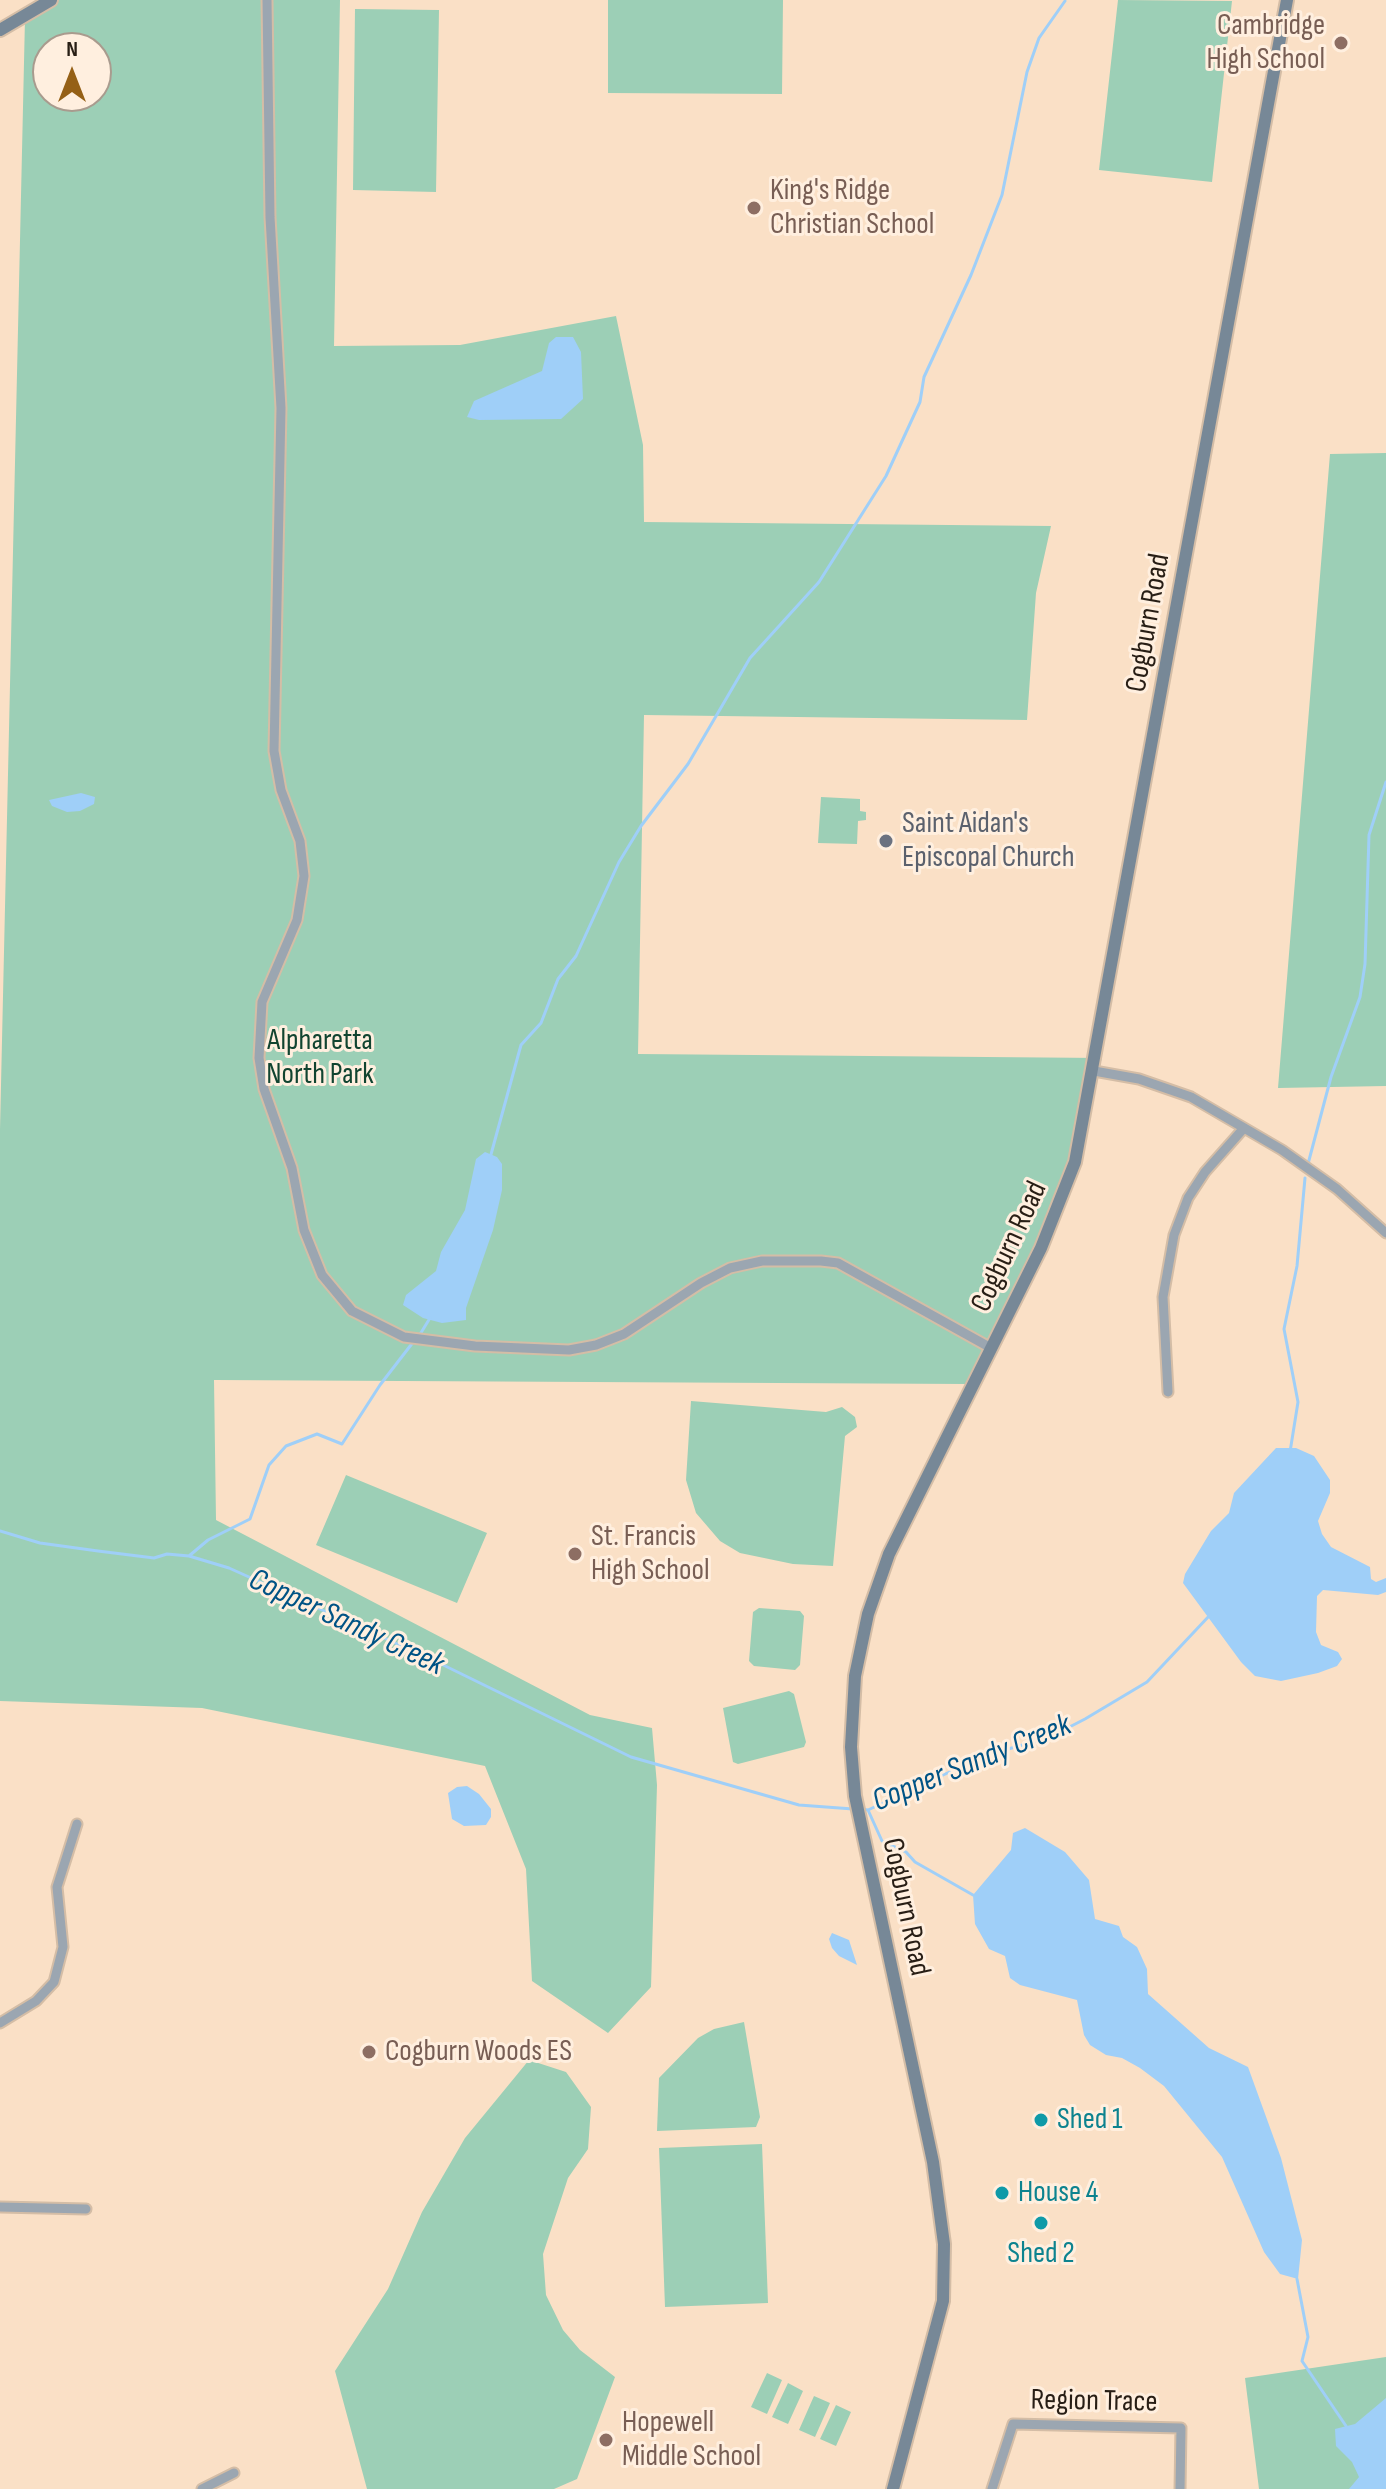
<!DOCTYPE html>
<style>
body{margin:0}
#map{position:relative;width:1386px;height:2489px;overflow:hidden;background:#fae0c6;font-family:"Sofia Sans Condensed",sans-serif}
canvas{display:block}
.north{position:absolute;left:32px;top:32px;width:80px;height:80px;box-sizing:border-box;background:#ffefdf;border:2px solid #a99b8e;border-radius:50%;rotate:0deg;font-size:22px;font-weight:700;line-height:32px;text-align:center;color:#281e15}
.north::after{content:'';display:block;margin:auto;width:28px;height:36px;background:#956016;clip-path:polygon(50% 0,100% 100%,50% 72%,0 100%)}
</style>
<div id="map">
<canvas width="1386" height="2489"></canvas>
<div class="north">N</div>
</div>
<script>
const g = document.querySelector('canvas').getContext('2d');
g.lineJoin = 'round';
function paint(path, color) { g.fillStyle = color; g.fill(path, 'evenodd'); }
const shape = rows => new Path2D(rows.map(r => 'M' + r).join(''));
function trace(path, color, width, dash) { g.strokeStyle = color; g.lineWidth = width; g.lineCap = dash ? 'butt' : 'round'; g.setLineDash(dash || []); g.stroke(path); }
function write(font, color, halo, rows, align = 'center') {
  g.font = font + ' "Sofia Sans Condensed",sans-serif'; g.lineWidth = 6; g.setLineDash([]); g.textBaseline = 'middle'; g.strokeStyle = halo; g.fillStyle = color; for (const [text, x, y, turn = 0] of rows) {
    g.save(); g.translate(x, y); g.rotate((+turn || 0) * Math.PI / 180); g.textAlign = isNaN(turn) ? turn : align; if (halo) g.strokeText(text, 0, 0); g.fillText(text, 0, 0); g.restore();
  }
}
paint(shape([
 [49,0,340,0,334,346,460,345,616,316,643,445,644,522,1051,526,1036,593,1027,720,644,715,638,1054,1102,1058,1061,1188,1013,1307,966,1384,214,1380,216,1520,590,1715,652,1728,657,1785,651,1987,608,2033,532,1981,526,1869,485,1766,202,1708,0,1701,0,1129,25,18],
 [48,48,96,48,96,96,48,96],
 [608,0,783,0,782,94,608,93],
 [1118,0,1232,1,1212,182,1099,170],
 [355,9,439,10,436,192,353,190],
 [1386,453,1386,1086,1278,1088,1330,454],
 [821,797,860,799,860,811,866,812,866,820,858,821,857,844,818,843],
 [691,1401,826,1412,842,1407,855,1417,857,1427,845,1436,833,1566,793,1564,740,1553,720,1541,696,1513,686,1480],
 [346,1475,487,1533,457,1603,316,1545],
 [759,1608,800,1611,804,1616,800,1665,795,1670,754,1666,749,1661,753,1612],
 [789,1691,794,1694,806,1742,804,1747,738,1764,733,1762,723,1708],
 [744,2022,760,2117,756,2127,657,2131,659,2078,698,2038,714,2029],
 [529,2060,566,2072,591,2107,588,2149,568,2178,543,2254,546,2295,563,2330,580,2350,615,2377,577,2479,554,2489,367,2489,335,2371,388,2289,422,2212,465,2138],
 [762,2144,768,2303,665,2307,659,2148],
 [1386,2357,1386,2489,1259,2489,1245,2378],
 [767,2373,782,2380,767,2414,751,2407],
 [788,2383,803,2391,788,2424,772,2417],
 [814,2396,830,2403,815,2437,799,2430],
 [836,2405,851,2412,836,2446,820,2439]
]), '#9ccfb6');
paint(shape([
 [556,337,573,337,581,352,583,399,561,419,479,420,467,417,474,401,542,371,549,343],
 [81,793,95,797,94,804,80,811,67,812,52,806,49,800],
 [485,1152,497,1157,502,1164,502,1190,493,1230,466,1308,466,1320,442,1323,423,1318,403,1305,406,1295,436,1271,441,1252,465,1210,476,1159],
 [1276,1448,1296,1448,1314,1456,1330,1480,1330,1493,1318,1521,1322,1534,1331,1547,1370,1567,1371,1579,1376,1582,1386,1578,1386,1592,1378,1595,1323,1590,1317,1596,1316,1632,1321,1645,1338,1652,1342,1659,1337,1666,1318,1673,1281,1681,1255,1676,1241,1662,1183,1583,1185,1574,1211,1531,1229,1513,1234,1493],
 [467,1786,479,1794,491,1809,491,1817,486,1825,464,1826,452,1819,448,1793,457,1787],
 [1025,1828,1065,1852,1089,1880,1095,1919,1119,1926,1123,1937,1137,1947,1147,1969,1148,1994,1209,2048,1248,2067,1281,2158,1302,2240,1298,2279,1280,2274,1264,2252,1222,2157,1164,2086,1140,2068,1122,2058,1106,2055,1090,2045,1084,2035,1077,2000,1020,1985,1010,1978,1005,1956,989,1949,975,1924,973,1895,1011,1850,1013,1833],
 [832,1933,849,1940,857,1965,839,1956,832,1948,829,1939],
 [1386,2398,1386,2489,1349,2489,1359,2477,1352,2462,1336,2446,1335,2429,1355,2424]
]), '#9fcff8');
trace(shape([
 [490,1158,521,1045,541,1023,558,979,576,956,619,862,641,826,688,764,750,658,819,582,886,476,920,402,924,377,971,275,1002,195,1027,72,1039,38,1065,1],
 [1308,1164,1331,1077,1360,997,1365,964,1369,835,1386,782],
 [419,1336,430,1318],
 [1290,1452,1298,1402,1284,1329,1297,1266,1305,1178],
 [0,1531,40,1543,98,1551,154,1558,167,1554,189,1556,229,1568,433,1660,631,1757,799,1805,853,1809],
 [189,1556,208,1540,250,1519,269,1465,286,1446,317,1434,342,1444,380,1385,414,1341],
 [861,1809,868,1810,984,1756,1050,1737,1085,1719,1147,1682,1210,1615],
 [868,1810,882,1841,906,1852,915,1862,973,1895],
 [1297,2279,1308,2337,1302,2361,1346,2426]
]), '#9fcff8', 3);
const street = shape([
 [267,0,270,217,281,408,274,751,281,790,300,841,304,876,297,920,262,1002,259,1058,264,1089,292,1168,304,1230,322,1275,352,1311,404,1337,475,1346,569,1350,596,1345,624,1334,701,1283,730,1268,762,1261,821,1261,838,1263,991,1348],
 [1094,1071,1139,1079,1191,1097,1282,1150,1337,1189,1386,1233],
 [1168,1392,1163,1297,1174,1235,1188,1198,1205,1172,1244,1128],
 [0,2023,36,2001,54,1982,63,1947,57,1887,77,1824],
 [0,2207,86,2209],
 [202,2489,234,2473],
 [992,2489,1013,2424,1181,2428,1180,2489]
]);
const secondary = shape([
 [0,30,51,0],
 [893,2489,943,2301,944,2244,933,2162,855,1796,851,1747,855,1676,868,1614,889,1554,1041,1248,1075,1162,1287,0]
]);
trace(street, '#d4bda6', 13);
trace(secondary, '#d4bda6', 16);
trace(street, '#9ba6b1', 9);
trace(secondary, '#778897', 12);
for (const [x, y, r, color] of [
 [1341,43,8,"#8d6e63"],
 [754,208,8,"#8d6e63"],
 [886,841,8,"#6b7280"],
 [575,1554,8,"#8d6e63"],
 [369,2052,8,"#8d6e63"],
 [1041,2120,8,"#0f9aa8"],
 [1002,2193,8,"#0f9aa8"],
 [1041,2223,8,"#0f9aa8"],
 [606,2440,8,"#8d6e63"]
]) { const dot = new Path2D(); dot.arc(x, y, r, 0, 2 * Math.PI); g.fillStyle = color; g.fill(dot); trace(dot, '#ffefdf', 3); }
write('30px', '#785e54', '#ffefdf', [
 ["Cambridge",1325,26,"right"],
 ["High School",1325,60,"right"],
 ["King's Ridge",770,191],
 ["Christian School",770,225],
 ["St. Francis",591,1537],
 ["High School",591,1571],
 ["Cogburn Woods ES",385,2052],
 ["Hopewell",622,2423],
 ["Middle School",622,2457]
], 'left');
write('30px', '#281e15', '#ffefdf', [
 ["Cogburn Road",1149,623,-80],
 ["Cogburn Road",1010,1247,-65],
 ["Cogburn Road",905,1907,78],
 ["Region Trace",1094,2402,1]
]);
write('30px', '#5b616d', '#ffefdf', [
 ["Saint Aidan's",902,824],
 ["Episcopal Church",902,858]
], 'left');
write('30px', '#114430', '#ffefdf', [
 ["Alpharetta",320,1041],
 ["North Park",320,1075]
]);
write('30px', '#0d838f', '#ffefdf', [
 ["Shed 1",1057,2120],
 ["House 4",1018,2193],
 ["Shed 2",1041,2254,"center"]
], 'left');
write('italic 32px', '#005385', '#ffefdf', [
 ["Copper Sandy Creek",346,1623,25],
 ["Copper Sandy Creek",972,1764,-22]
]);
</script>
